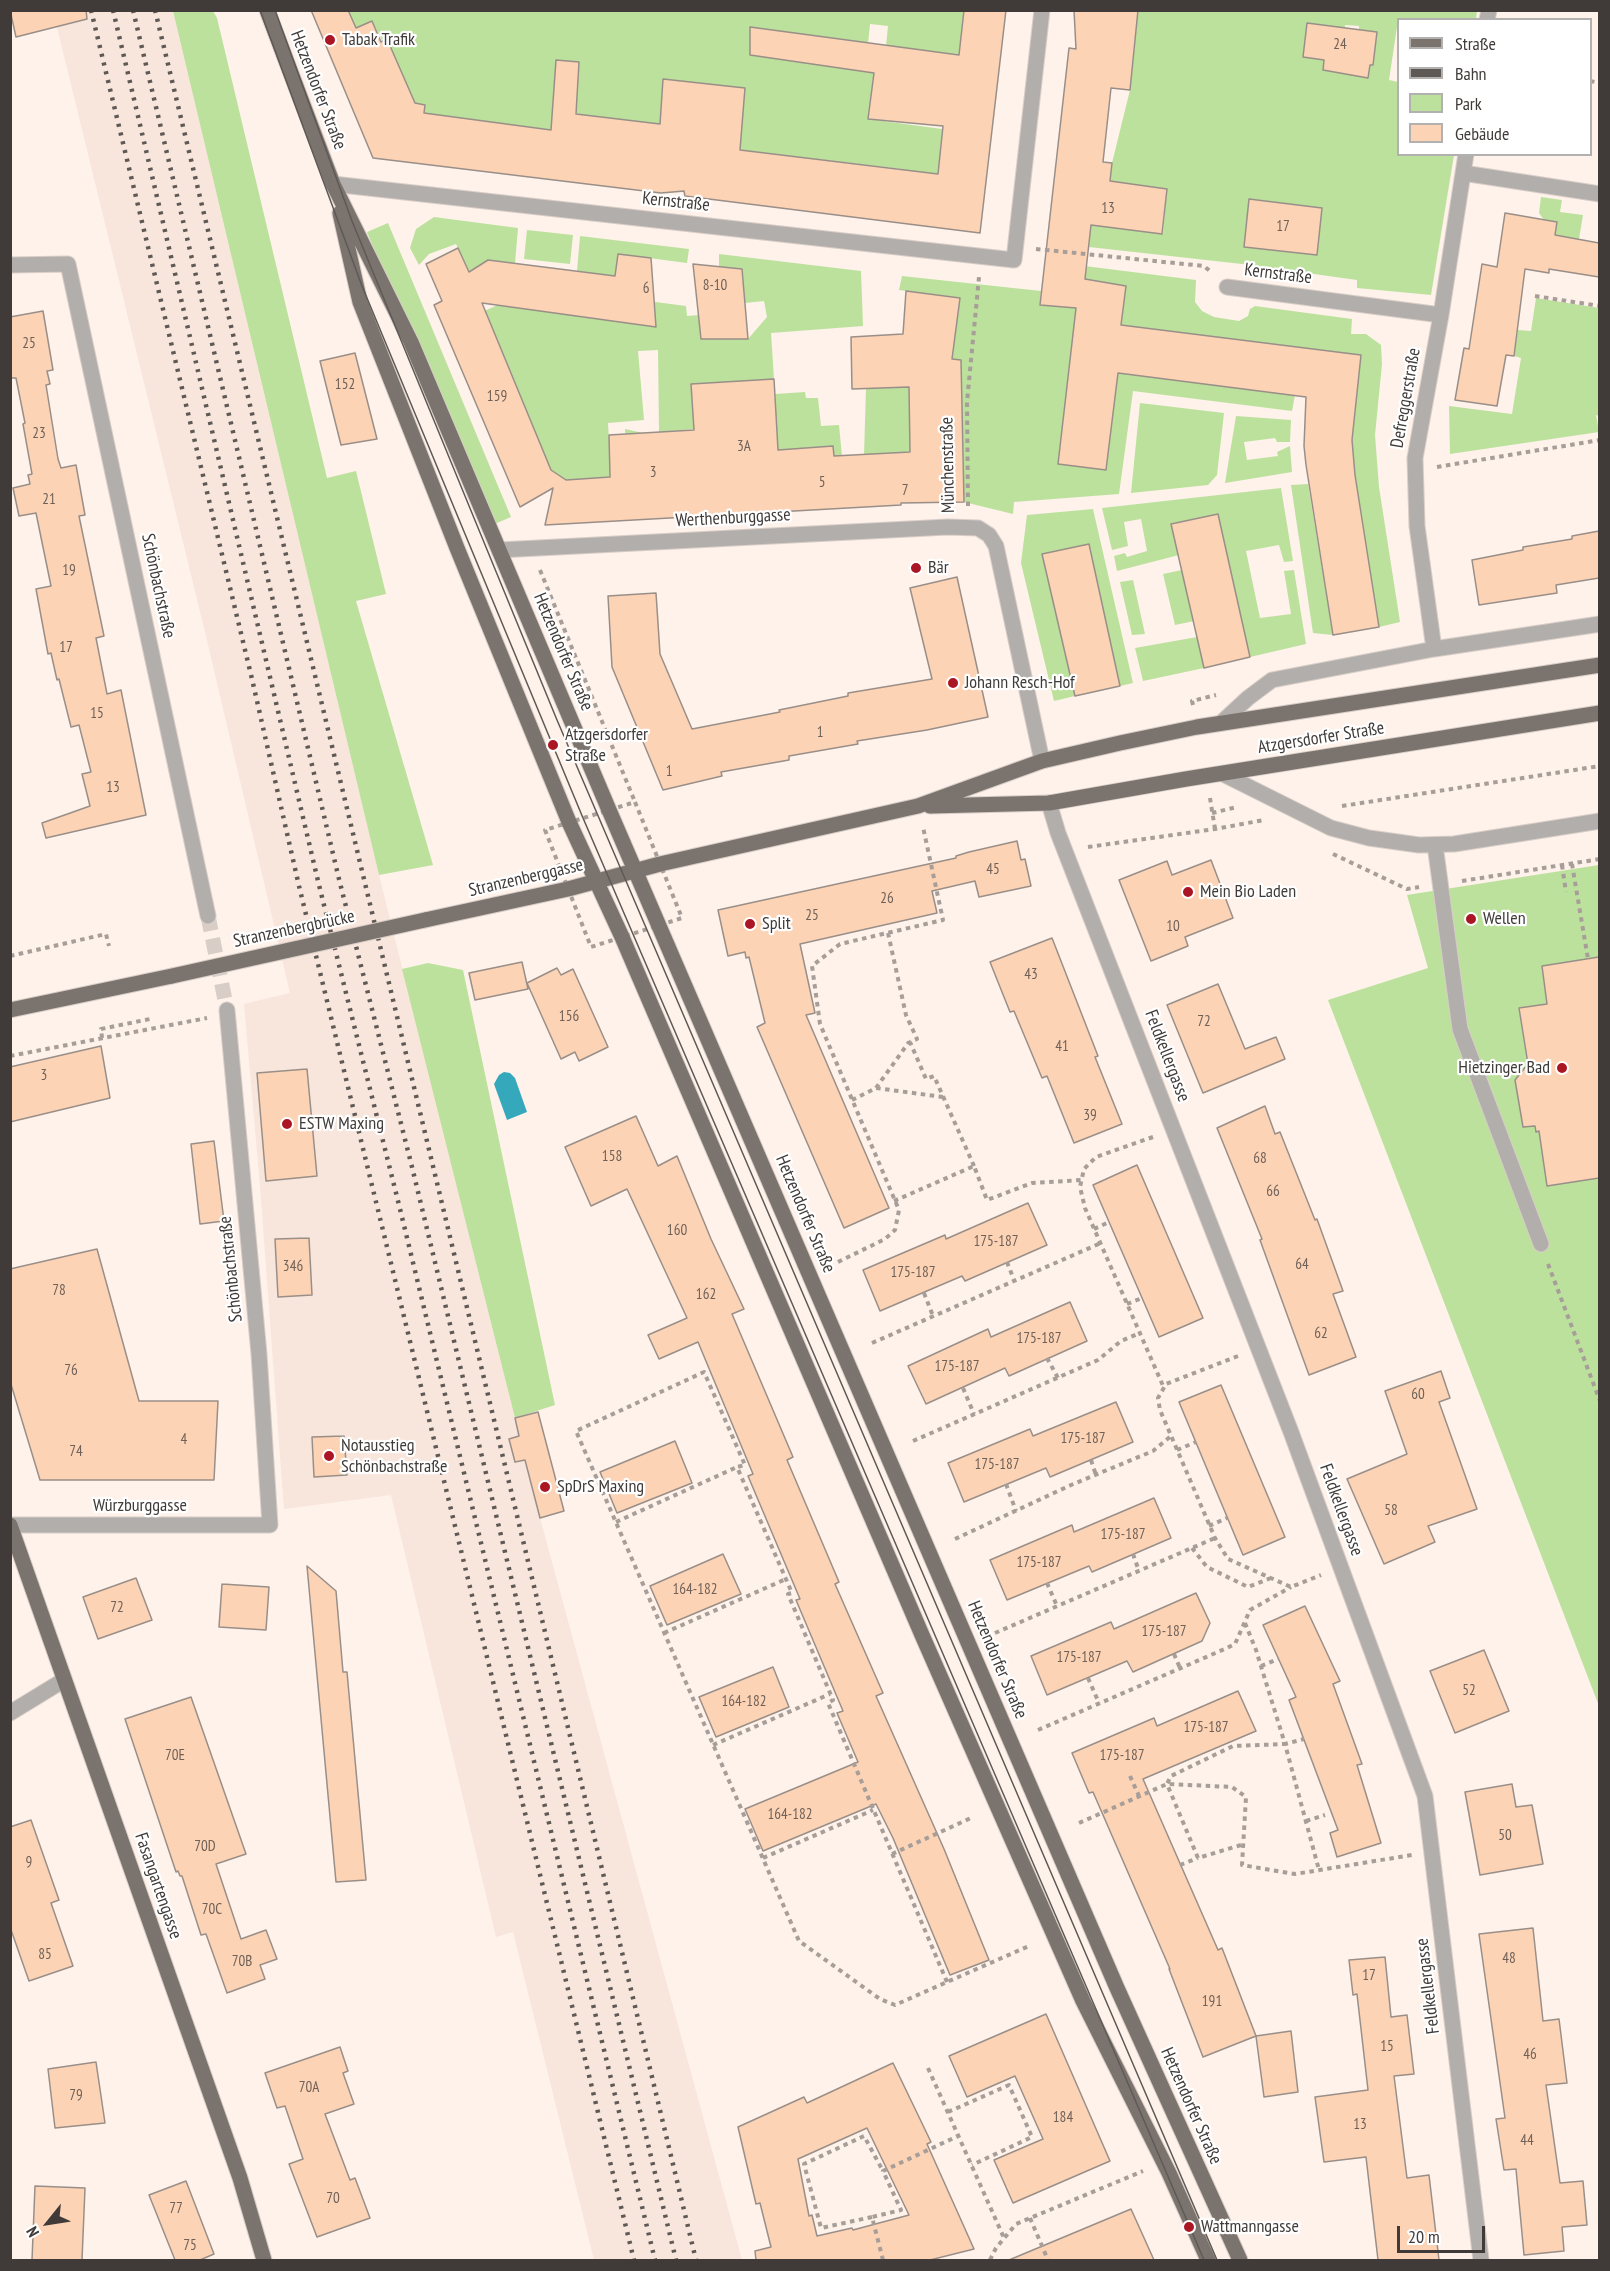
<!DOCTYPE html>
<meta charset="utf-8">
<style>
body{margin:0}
#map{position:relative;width:1610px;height:2271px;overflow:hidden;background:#fef2eb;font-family:"PT Sans Narrow",sans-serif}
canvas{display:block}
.frame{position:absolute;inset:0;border:12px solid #403b39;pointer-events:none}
.legend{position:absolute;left:1397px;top:18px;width:195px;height:138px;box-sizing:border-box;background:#fff;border:2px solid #b3b1b0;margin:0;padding:8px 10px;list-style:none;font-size:18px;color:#403b39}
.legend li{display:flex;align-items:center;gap:12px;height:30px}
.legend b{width:30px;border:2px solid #b3b1b0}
.north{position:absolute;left:18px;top:2193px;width:60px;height:60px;-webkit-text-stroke:4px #fff;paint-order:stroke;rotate:240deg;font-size:16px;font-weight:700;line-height:24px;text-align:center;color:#403b39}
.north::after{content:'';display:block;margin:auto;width:21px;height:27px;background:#403b39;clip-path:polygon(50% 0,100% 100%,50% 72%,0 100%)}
.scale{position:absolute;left:1397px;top:2226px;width:88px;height:27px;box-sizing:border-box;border:3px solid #403b39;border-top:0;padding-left:8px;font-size:18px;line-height:21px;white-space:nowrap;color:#403b39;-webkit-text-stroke:4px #fff;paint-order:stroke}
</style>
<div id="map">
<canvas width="1610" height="2271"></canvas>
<div class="frame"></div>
<ul class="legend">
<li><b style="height:8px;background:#7b736e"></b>Straße</li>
<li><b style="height:8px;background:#5f5956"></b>Bahn</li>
<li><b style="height:16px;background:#bce19c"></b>Park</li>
<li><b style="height:16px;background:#fdd3b5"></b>Gebäude</li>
</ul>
<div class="north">N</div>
<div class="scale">20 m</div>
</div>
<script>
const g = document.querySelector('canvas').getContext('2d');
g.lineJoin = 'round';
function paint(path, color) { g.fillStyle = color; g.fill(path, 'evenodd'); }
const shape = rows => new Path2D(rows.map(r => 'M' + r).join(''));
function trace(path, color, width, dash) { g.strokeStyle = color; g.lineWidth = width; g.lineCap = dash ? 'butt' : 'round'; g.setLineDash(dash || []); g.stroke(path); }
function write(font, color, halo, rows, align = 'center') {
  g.font = font + ' "PT Sans Narrow",sans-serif'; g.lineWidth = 4.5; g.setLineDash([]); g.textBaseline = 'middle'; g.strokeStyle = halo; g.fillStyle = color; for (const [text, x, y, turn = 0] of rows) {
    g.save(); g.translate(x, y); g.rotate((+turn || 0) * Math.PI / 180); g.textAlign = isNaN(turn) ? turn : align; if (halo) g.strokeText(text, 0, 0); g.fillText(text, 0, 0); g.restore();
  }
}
paint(shape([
 [53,11,173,11,381,883,515,1418,538,1412,564,1511,540,1518,742,2260,594,2260,513,1932,496,1937,391,1495,284,1509,260,1186,244,1004,290,993,205,632]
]), '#f8e5db');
paint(shape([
 [173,11,213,11,217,18,327,478,356,471,386,594,356,601,433,865,379,875],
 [348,11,964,11,959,55,886,46,888,26,870,24,868,44,877,45,868,119,942,129,938,180,902,169,740,150,745,89,664,79,660,124,575,133,424,113,425,105,415,103,372,21,356,28],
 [751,27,833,39,830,66,750,55],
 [556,60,576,102,553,100],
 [1138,11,1477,11,1476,19,1398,20,1397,27,1389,80,1398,82,1398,154,1454,155,1431,295,1357,288,1357,280,1242,264,1089,247,1091,225,1163,234,1167,189,1110,181,1112,163,1130,90],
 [1307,23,1345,28,1345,25,1359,26,1359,30,1377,32,1373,65,1370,65,1368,78,1323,70,1324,60,1303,57],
 [1250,199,1322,208,1317,255,1244,247],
 [1541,197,1562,200,1560,212,1583,215,1579,239,1555,235,1539,213],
 [434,217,518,228,515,263,488,260,469,271,456,244,429,254,419,265,410,248,416,229],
 [388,223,511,517,490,526,367,232],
 [527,230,573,235,570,264,524,259],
 [580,236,689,249,687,263,618,254,615,276,577,271],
 [719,254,861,271,863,326,771,333,774,379,691,384,694,429,659,432,658,350,638,351,644,420,608,423,610,457,627,456,625,429,643,433,645,462,640,467,610,469,610,477,566,480,551,470,484,311,498,305,644,325,648,301,686,306,687,316,699,315,702,339,748,339,767,317,764,301,745,303,742,269,719,267],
 [1045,261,1196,280,1195,302,1202,311,1214,317,1239,321,1248,316,1250,309,1255,306,1352,319,1351,334,1366,334,1381,345,1382,364,1375,435,1379,487,1400,622,1379,627,1355,475,1352,439,1361,355,1121,325,1125,286,1058,464,1106,470,1118,373,1295,395,1292,411,1133,391,1119,494,1014,502,1013,514,964,502,961,360,949,359,959,298,899,290,902,276,1041,291,1040,305,1058,306,1061,279,1043,277],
 [1536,298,1599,308,1599,416,1596,415,1599,432,1450,454,1449,406,1512,414,1521,358,1514,356,1518,330,1531,331],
 [909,370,910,456,864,455,866,388,891,388,891,371],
 [805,392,806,398,818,398,821,426,839,425,842,456,834,456,833,446,778,460,775,394],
 [1140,403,1224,413,1217,475,1208,485,1131,493],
 [1236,416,1291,420,1290,442,1277,442,1275,438,1244,442,1247,460,1278,456,1277,452,1290,446,1292,472,1225,483],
 [1308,484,1311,502,1333,635,1313,633,1291,485],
 [1281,488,1293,561,1284,562,1279,545,1246,551,1260,618,1291,614,1284,571,1294,570,1306,644,1250,657,1218,514,1172,524,1179,555,1117,571,1114,556,1125,553,1127,557,1147,551,1141,519,1124,522,1128,546,1112,550,1102,508],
 [1093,509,1133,683,1120,686,1089,544,1042,554,1075,696,1054,701,1021,563,1027,515],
 [1182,570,1194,621,1175,625,1163,574],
 [1133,580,1145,634,1132,635,1120,582],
 [1197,637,1204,668,1143,681,1135,648],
 [1599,865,1599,1706,1328,1000,1428,968,1407,895],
 [428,963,463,970,555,1405,515,1418,402,969]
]), '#bce19c');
paint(shape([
 [504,1072,510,1073,515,1078,527,1112,507,1120,494,1084,499,1075]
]), '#36a8bc');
const building = shape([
 [10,10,86,10,87,19,16,37,10,10],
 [311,10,348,10,356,28,372,21,381,42,387,39,415,103,425,105,424,113,551,130,556,60,579,62,576,114,660,124,663,79,745,88,740,150,938,174,943,126,868,119,874,73,750,55,750,27,959,55,964,10,1006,10,980,233,685,196,684,191,661,193,373,158,311,10],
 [1074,10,1138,10,1130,90,1111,88,1103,162,1112,163,1110,181,1167,189,1162,234,1091,225,1085,279,1126,286,1121,325,1361,355,1352,440,1355,475,1379,627,1333,635,1306,465,1304,446,1306,397,1118,373,1106,470,1058,464,1076,308,1040,305,1069,48,1076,49,1074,10],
 [1307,23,1377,32,1373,65,1370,65,1368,78,1323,70,1324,60,1303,57,1307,23],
 [1249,199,1322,208,1317,255,1244,247,1249,199],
 [1505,213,1557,222,1555,235,1599,243,1599,277,1549,269,1549,273,1525,269,1514,356,1506,355,1497,406,1455,400,1464,348,1469,349,1482,264,1497,267,1505,213],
 [458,248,469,272,488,260,615,276,618,254,651,258,656,327,482,303,551,470,566,480,610,477,609,435,694,430,691,384,774,379,778,450,833,446,834,456,910,452,909,387,852,389,851,337,903,334,906,291,960,298,952,359,961,360,964,502,901,503,901,505,545,525,553,488,520,507,434,305,442,301,426,264,458,248],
 [693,264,742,269,748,339,701,339,693,264],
 [43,311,53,370,47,371,50,384,46,385,58,459,61,468,76,465,85,515,79,516,104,636,96,638,107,694,121,690,146,815,46,838,42,823,90,806,82,774,91,772,79,725,71,727,59,679,57,680,51,653,48,654,36,589,51,586,36,513,19,516,13,488,30,484,28,475,32,474,23,424,25,423,16,378,10,378,10,317,43,311],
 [355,353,377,439,341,445,320,361,355,353],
 [1218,514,1250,657,1204,668,1171,524,1218,514],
 [1599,531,1599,578,1556,585,1557,593,1479,605,1472,560,1523,550,1523,547,1572,539,1572,536,1599,531],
 [1089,544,1120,686,1075,696,1042,554,1089,544],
 [957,577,988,717,927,730,857,741,858,744,789,756,789,760,721,772,722,776,663,790,612,667,608,596,656,593,660,654,692,729,780,712,779,710,848,696,848,693,932,679,910,588,957,577],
 [1017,841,1021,860,1025,859,1031,886,979,897,975,881,932,891,937,913,800,944,815,1013,806,1015,889,1208,844,1228,757,1027,765,1023,749,957,746,958,745,952,728,956,718,910,956,858,956,856,969,852,1017,841],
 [1211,860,1233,918,1185,937,1188,946,1151,961,1119,880,1167,861,1172,875,1211,860],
 [1052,938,1098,1056,1095,1057,1122,1124,1074,1143,1047,1076,1042,1078,1014,1011,1010,1012,990,962,1052,938],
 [1599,957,1599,1178,1547,1186,1539,1131,1536,1132,1535,1126,1523,1127,1515,1080,1528,1064,1519,1008,1547,1004,1542,966,1599,957],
 [522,962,528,989,475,1000,469,973,522,962],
 [557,968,561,975,573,969,608,1047,579,1061,575,1052,561,1059,527,983,557,968],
 [1218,984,1245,1049,1276,1037,1285,1059,1203,1093,1167,1005,1218,984],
 [101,1046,110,1098,10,1122,10,1067,101,1046],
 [307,1069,317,1176,266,1181,257,1073,307,1069],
 [1265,1106,1275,1134,1280,1132,1315,1220,1317,1219,1343,1291,1333,1294,1356,1357,1309,1375,1260,1240,1262,1239,1217,1128,1265,1106],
 [636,1116,658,1166,677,1156,711,1239,744,1309,732,1314,793,1457,787,1460,839,1582,835,1584,883,1693,876,1696,944,1849,989,1960,950,1975,893,1838,876,1804,763,1851,745,1809,858,1762,837,1713,843,1711,796,1600,800,1599,748,1476,753,1474,698,1342,659,1359,648,1335,687,1318,627,1189,591,1206,565,1147,636,1116],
 [214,1141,224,1221,200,1224,191,1144,214,1141],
 [1137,1165,1203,1318,1159,1337,1093,1185,1137,1165],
 [1028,1203,1047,1245,965,1281,962,1276,880,1311,863,1270,945,1235,946,1239,1028,1203],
 [309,1238,312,1295,278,1297,275,1239,309,1238],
 [97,1249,139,1401,218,1401,214,1480,40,1480,10,1381,10,1269,97,1249],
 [1070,1302,1087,1341,1009,1376,1005,1368,926,1404,908,1366,988,1329,991,1337,1070,1302],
 [1441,1371,1450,1398,1439,1402,1477,1509,1428,1526,1435,1542,1384,1564,1347,1479,1407,1454,1385,1391,1441,1371],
 [1221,1385,1285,1537,1243,1555,1179,1402,1221,1385],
 [1116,1402,1133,1442,1050,1477,1046,1468,964,1502,948,1463,1030,1429,1033,1436,1116,1402],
 [538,1412,564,1511,540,1518,525,1460,515,1462,509,1439,519,1436,515,1418,538,1412],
 [344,1436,347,1475,314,1477,312,1437,344,1436],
 [675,1441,692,1483,617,1513,600,1472,675,1441],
 [1154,1498,1171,1538,1092,1572,1089,1566,1007,1600,990,1560,1072,1525,1074,1532,1154,1498],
 [723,1554,741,1594,667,1625,650,1586,723,1554],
 [307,1566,336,1591,343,1672,347,1672,366,1880,336,1882,307,1566],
 [136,1578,152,1620,98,1639,83,1597,136,1578],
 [222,1584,269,1587,266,1630,219,1627,222,1584],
 [1196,1593,1210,1623,1202,1641,1133,1672,1127,1661,1047,1695,1031,1656,1111,1622,1114,1629,1196,1593],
 [1305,1606,1340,1681,1333,1684,1362,1764,1357,1765,1381,1843,1337,1857,1330,1833,1338,1830,1289,1700,1296,1697,1263,1625,1305,1606],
 [1484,1650,1509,1711,1455,1733,1430,1671,1484,1650],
 [773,1667,789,1707,716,1737,699,1697,773,1667],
 [1238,1691,1256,1731,1143,1779,1218,1950,1222,1948,1256,2036,1203,2057,1169,1969,1170,1969,1093,1792,1089,1793,1072,1753,1154,1718,1157,1726,1238,1691],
 [191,1697,246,1854,216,1864,241,1939,266,1930,277,1959,260,1965,265,1979,227,1993,206,1934,201,1935,182,1876,180,1876,178,1871,176,1872,125,1719,191,1697],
 [1512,1784,1516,1807,1532,1805,1543,1864,1480,1875,1465,1792,1512,1784],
 [31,1820,59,1900,51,1903,73,1966,29,1981,10,1927,10,1827,31,1820],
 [1533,1928,1543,2021,1559,2019,1567,2083,1546,2085,1560,2183,1583,2181,1587,2225,1562,2227,1564,2251,1524,2255,1516,2169,1504,2170,1496,2119,1505,2118,1479,1934,1533,1928],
 [1385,1957,1391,2017,1407,2015,1414,2074,1394,2076,1407,2178,1429,2175,1439,2260,1378,2260,1366,2157,1324,2162,1315,2097,1368,2090,1357,1994,1353,1995,1349,1960,1385,1957],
 [1046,2014,1110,2161,1013,2203,994,2160,1043,2139,1015,2076,967,2097,949,2056,1046,2014],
 [1291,2031,1298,2092,1264,2097,1256,2036,1291,2031],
 [340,2047,348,2071,343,2073,354,2104,325,2114,350,2180,355,2178,370,2218,317,2237,289,2164,303,2159,285,2106,277,2108,265,2073,340,2047],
 [96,2062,105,2123,55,2128,48,2069,96,2062],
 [893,2063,931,2142,927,2144,974,2249,930,2260,756,2260,755,2251,771,2247,760,2203,756,2204,738,2127,804,2097,807,2103,893,2063],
 [867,2128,909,2215,853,2230,852,2228,817,2236,812,2215,809,2216,798,2159,867,2128],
 [186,2181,214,2254,200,2260,175,2260,149,2195,186,2181],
 [35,2186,85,2188,82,2260,32,2260,35,2186],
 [1131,2209,1154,2260,1009,2260,1131,2209]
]);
paint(building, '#fdd3b5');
trace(building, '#998f88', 1.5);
trace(shape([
 [208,916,227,1010]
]), '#d8cdc7', 15, [15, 8]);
const minor = shape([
 [1487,20,1489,10],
 [1463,173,1600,194],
 [333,184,1014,260,1042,10],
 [10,265,68,264,208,916],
 [1227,287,1441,315],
 [499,550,948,527,978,528,989,535,996,546,1042,761],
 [1434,649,1417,526,1415,458,1441,315,1466,154],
 [1221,723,1248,698,1272,680,1434,649,1600,624],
 [1223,774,1331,828,1369,838,1419,845,1454,844,1600,821],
 [1049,803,1058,833,1291,1432,1425,1796,1481,2260],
 [1435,845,1460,1029,1541,1244],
 [10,1525,270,1525,259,1354,227,1010],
 [10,1713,64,1680]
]);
const major = shape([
 [267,10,333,184,411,342,609,810,1117,1988,1240,2260],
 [340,213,360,302,457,548,569,822,622,937,922,1635,1083,2001,1169,2173,1208,2260],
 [930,806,1049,803,1186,779,1600,713],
 [425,920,568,889,660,864,918,806,1042,761,1120,743,1197,727,1600,665],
 [10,1010,172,976],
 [10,1525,240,2178,264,2260]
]);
trace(minor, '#d8cdc7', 17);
trace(major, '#d8cdc7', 17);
trace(shape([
 [1590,81,1600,83],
 [1036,249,1204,266,1211,272],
 [1535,296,1600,306],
 [1437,467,1600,440],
 [968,506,967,402,979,277],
 [540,570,635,802],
 [1193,705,1192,701,1216,695],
 [1210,798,1215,829],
 [635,802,682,918,591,947,545,830,635,802],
 [1342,806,1600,766],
 [1212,813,1237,807],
 [1088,847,1215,829,1264,820],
 [1333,854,1407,889,1419,887],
 [1572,864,1588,959],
 [1562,865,1566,892],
 [1462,881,1600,859],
 [888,933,906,1015,917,1039,910,1042,926,1079,934,1076,974,1166],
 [10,956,106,934,109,946],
 [102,1038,101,1029,150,1019],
 [10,1056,207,1018],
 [876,1088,909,1042],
 [852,1100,876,1088,943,1097],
 [1153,1137,1096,1157,1084,1169,1080,1187,1085,1208,1164,1388],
 [894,1201,974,1166,987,1200,1032,1183,1082,1180],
 [1094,1229,1109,1222],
 [838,1262,885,1239,895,1230,899,1210,820,1024,812,966,840,944,943,920,923,827],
 [1007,1262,1014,1280],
 [1548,1264,1600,1401],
 [924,1293,933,1316],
 [1127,1304,1142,1298],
 [872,1343,1101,1243],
 [1238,1356,1166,1384,1158,1398,1160,1410,1215,1538,1228,1559,1291,1587,1321,1575],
 [1047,1358,1058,1378],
 [963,1388,974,1414],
 [913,1441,1098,1360,1121,1341,1140,1333],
 [1177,1450,1196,1442],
 [1091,1460,1096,1475],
 [1006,1484,1016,1511],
 [616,1522,737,1467],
 [1209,1526,1227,1518],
 [955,1539,1071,1485,1153,1451,1171,1436],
 [1192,1548,1207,1567,1248,1587,1271,1578],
 [1133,1554,1139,1571],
 [1047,1583,1057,1606],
 [1245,1623,1256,1650,1285,1744,1304,1739],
 [664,1633,786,1579],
 [995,1633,1215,1538],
 [1174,1654,1180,1668],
 [1261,1666,1278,1659],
 [1088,1678,1099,1703],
 [1038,1730,1227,1648,1235,1644,1250,1610,1291,1587],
 [713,1745,830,1694],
 [1130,1776,1139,1796],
 [1306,1821,1325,1815],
 [1079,1823,1167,1784,1232,1787,1246,1797,1242,1865,1295,1874,1412,1855],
 [1241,1845,1198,1858,1167,1784,1171,1776,1233,1746,1285,1744,1319,1870],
 [892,1854,971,1818],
 [763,1858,873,1810],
 [1180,1865,1198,1858],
 [947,1982,828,1703,833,1700,788,1594,792,1593,737,1467,745,1465,704,1372,576,1431,799,1941,880,1999,895,2005,947,1982,1029,1946],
 [928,2068,1004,2238],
 [948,2112,1009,2085,1032,2137,972,2165],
 [872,2217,821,2228,804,2164,864,2136,883,2171],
 [1030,2218,1048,2260],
 [883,2260,872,2217,901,2210,883,2171,958,2136],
 [990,2260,996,2248,1016,2224,1143,2171]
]), '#a79e99', 4, [4.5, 4.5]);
trace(minor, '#b2aeab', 15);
trace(major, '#7b736e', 15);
trace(shape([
 [260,10,362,286,583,818,1204,2260],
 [275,10,352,221,557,720,1217,2260]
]), '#5f5956', 1.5);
trace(shape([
 [91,10,252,679,299,886,634,2260],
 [113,10,318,881,400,1209,655,2260],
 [133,10,339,879,412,1167,676,2260],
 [155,10,696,2260]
]), '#5f5956', 4.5, [3, 6]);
const majorBridge = shape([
 [172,976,425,920]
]);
trace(majorBridge, '#d8cdc7', 17, []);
trace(majorBridge, '#7b736e', 15);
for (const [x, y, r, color] of [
 [330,40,6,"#ab1624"],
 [916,568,6,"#ab1624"],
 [953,683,6,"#ab1624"],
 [553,745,6,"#ab1624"],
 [1188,892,6,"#ab1624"],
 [1471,919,6,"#ab1624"],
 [750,924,6,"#ab1624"],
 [1562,1068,6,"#ab1624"],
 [287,1124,6,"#ab1624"],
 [329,1456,6,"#ab1624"],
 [545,1487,6,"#ab1624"],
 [1189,2227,6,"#ab1624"]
]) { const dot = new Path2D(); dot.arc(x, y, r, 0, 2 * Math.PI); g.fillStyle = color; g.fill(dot); trace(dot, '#fff', 2); }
write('15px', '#6f6158', null, [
 ["24",1340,45],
 ["13",1108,209],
 ["17",1283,227],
 ["8-10",715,286],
 ["6",646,289],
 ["25",29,344],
 ["152",345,385],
 ["159",497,397],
 ["23",39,434],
 ["3A",744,447],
 ["3",653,473],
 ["5",822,483],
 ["7",905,491],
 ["21",49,500],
 ["19",69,571],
 ["17",66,648],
 ["15",97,714],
 ["1",820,733],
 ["1",669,772],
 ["13",113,788],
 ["45",993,870],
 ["26",887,899],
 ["25",812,916],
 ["10",1173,927],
 ["43",1031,975],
 ["156",569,1017],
 ["72",1204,1022],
 ["41",1062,1047],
 ["3",44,1076],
 ["39",1090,1116],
 ["158",612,1157],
 ["68",1260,1159],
 ["66",1273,1192],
 ["160",677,1231],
 ["175-187",996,1242],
 ["64",1302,1265],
 ["346",293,1267],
 ["175-187",913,1273],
 ["78",59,1291],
 ["162",706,1295],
 ["62",1321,1334],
 ["175-187",1039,1339],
 ["175-187",957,1367],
 ["76",71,1371],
 ["60",1418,1395],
 ["175-187",1083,1439],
 ["4",184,1440],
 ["74",76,1452],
 ["175-187",997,1465],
 ["58",1391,1511],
 ["175-187",1123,1535],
 ["175-187",1039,1563],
 ["164-182",695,1590],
 ["72",117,1608],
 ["175-187",1164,1632],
 ["175-187",1079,1658],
 ["52",1469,1691],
 ["164-182",744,1702],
 ["175-187",1206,1728],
 ["70E",175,1756],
 ["175-187",1122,1756],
 ["164-182",790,1815],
 ["50",1505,1836],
 ["70D",205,1847],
 ["9",29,1863],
 ["70C",212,1910],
 ["85",45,1955],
 ["48",1509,1959],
 ["70B",242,1962],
 ["17",1369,1976],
 ["191",1212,2002],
 ["15",1387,2047],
 ["46",1530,2055],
 ["70A",309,2088],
 ["79",76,2096],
 ["184",1063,2118],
 ["13",1360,2125],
 ["44",1527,2141],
 ["70",333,2199],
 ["77",176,2209],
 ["75",190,2246]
]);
write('18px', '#403b39', '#fff', [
 ["Tabak Trafik",342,40],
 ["Bär",928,568],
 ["Johann Resch-Hof",965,683],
 ["Atzgersdorfer",565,735],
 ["Straße",565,756],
 ["Mein Bio Laden",1200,892],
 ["Wellen",1483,919],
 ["Split",762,924],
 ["Hietzinger Bad",1550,1068,"right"],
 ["ESTW Maxing",299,1124],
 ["Notausstieg",341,1446],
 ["Schönbachstraße",341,1467],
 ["SpDrS Maxing",557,1487],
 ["Wattmanngasse",1201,2227]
], 'left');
write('18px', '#403b39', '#fff', [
 ["Hetzendorfer Straße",318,90,69],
 ["Kernstraße",676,202,6],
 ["Kernstraße",1278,274,7],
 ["Defreggerstraße",1406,398,-80],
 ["Münchenstraße",948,465,-91],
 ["Werthenburggasse",733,518,-3],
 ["Schönbachstraße",158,586,78],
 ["Hetzendorfer Straße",563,652,67],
 ["Atzgersdorfer Straße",1321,738,-9],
 ["Stranzenberggasse",526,878,-13],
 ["Stranzenbergbrücke",294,929,-12],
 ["Feldkellergasse",1167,1056,69],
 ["Hetzendorfer Straße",805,1214,67],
 ["Schönbachstraße",231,1269,-96],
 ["Würzburggasse",140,1506],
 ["Feldkellergasse",1341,1510,70],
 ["Hetzendorfer Straße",997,1660,67],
 ["Fasangartengasse",158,1886,71],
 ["Feldkellergasse",1428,1986,-97],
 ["Hetzendorfer Straße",1191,2106,66]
]);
</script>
